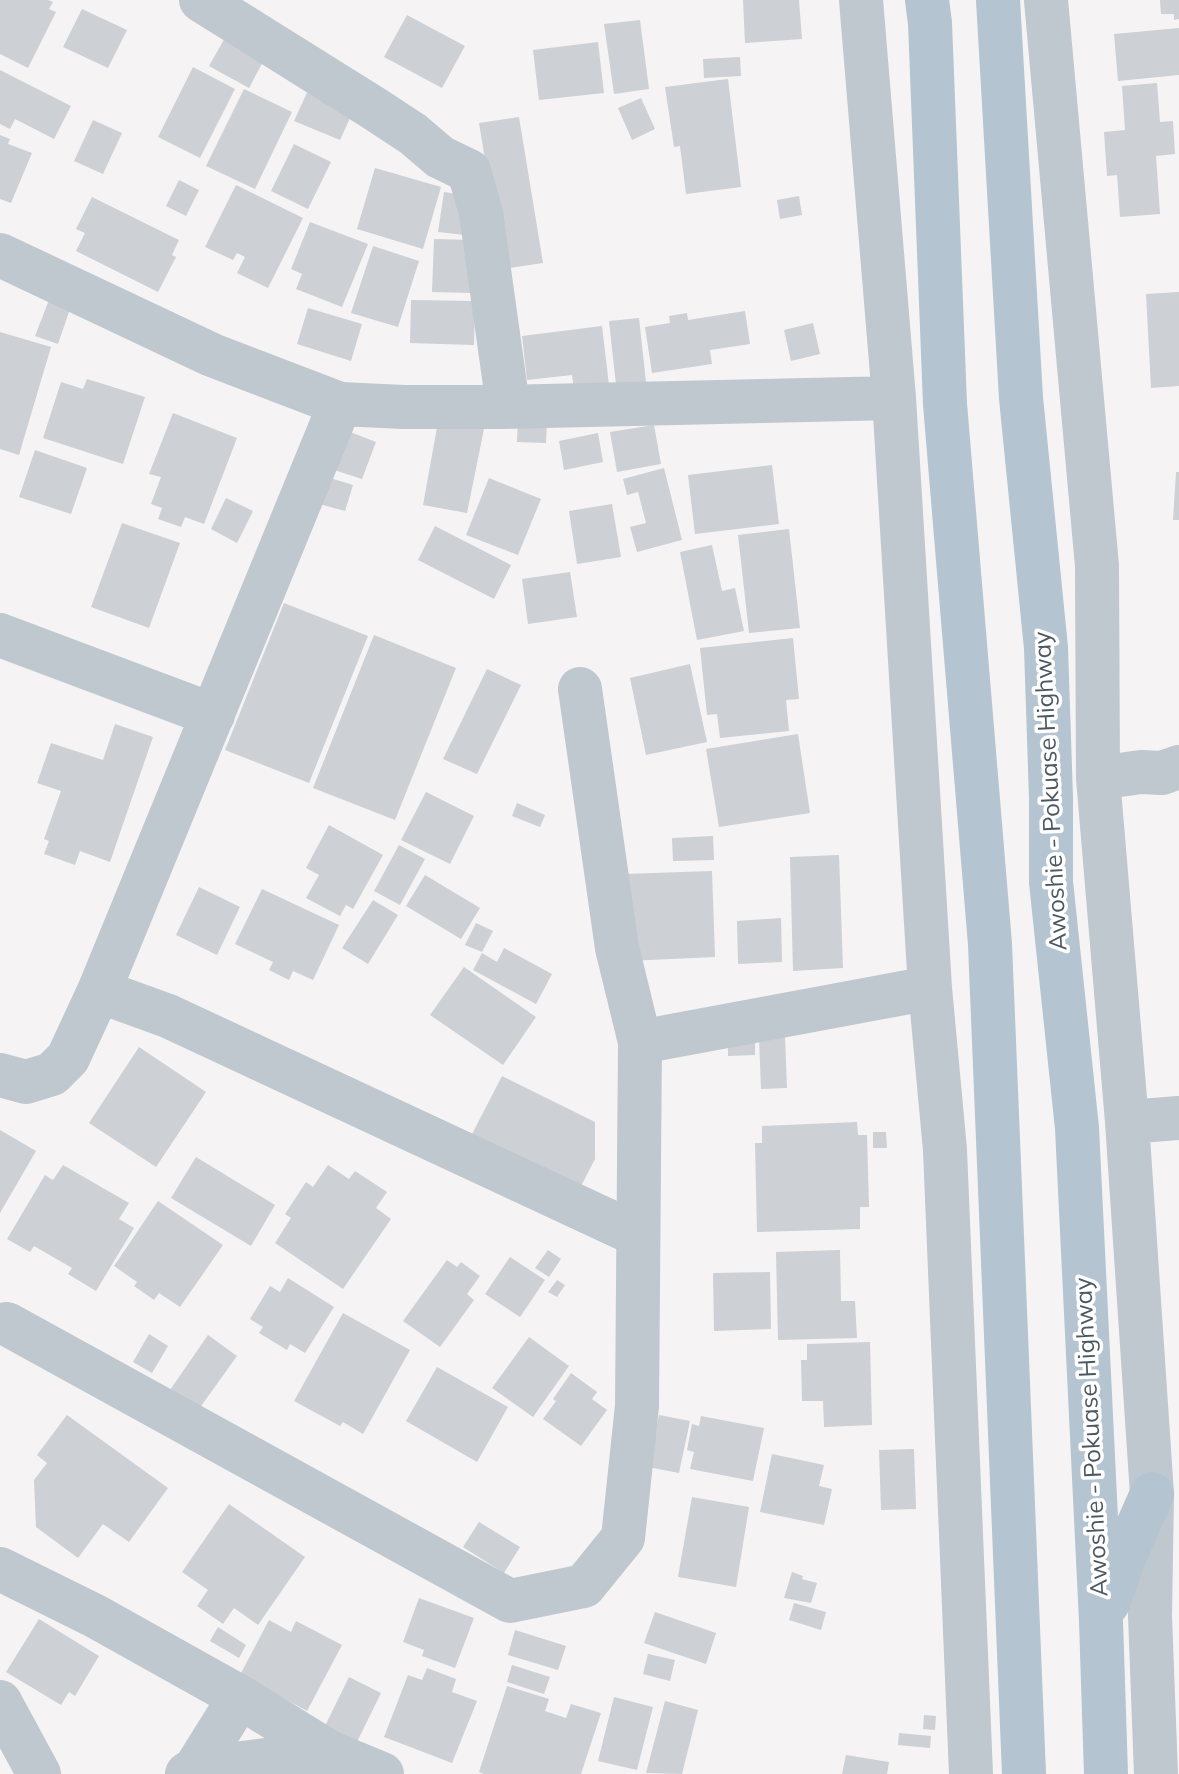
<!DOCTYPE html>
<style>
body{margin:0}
canvas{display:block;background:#f5f3f3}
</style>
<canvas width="1179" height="1774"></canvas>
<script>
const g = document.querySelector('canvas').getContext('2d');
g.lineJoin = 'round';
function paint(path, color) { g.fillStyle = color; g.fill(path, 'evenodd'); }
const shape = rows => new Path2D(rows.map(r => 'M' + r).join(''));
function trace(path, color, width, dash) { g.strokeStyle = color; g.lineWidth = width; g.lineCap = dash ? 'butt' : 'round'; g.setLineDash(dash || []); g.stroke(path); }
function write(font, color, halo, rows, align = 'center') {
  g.font = font + ' Mulish,sans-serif'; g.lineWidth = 7; g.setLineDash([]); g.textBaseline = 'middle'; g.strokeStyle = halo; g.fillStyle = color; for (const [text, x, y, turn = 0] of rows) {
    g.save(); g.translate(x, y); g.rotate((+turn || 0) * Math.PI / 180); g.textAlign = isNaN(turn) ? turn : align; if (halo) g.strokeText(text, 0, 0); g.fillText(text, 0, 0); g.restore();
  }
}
paint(shape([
 [0,0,48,0,53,2,49,9,56,12,28,68,0,54],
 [743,0,799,0,802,39,745,43],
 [1160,0,1179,0,1179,19,1174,20,1174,14,1161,14],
 [82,9,127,30,108,68,63,47],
 [407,15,465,46,442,88,384,57],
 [640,20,649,89,614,94,604,24],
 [1179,28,1179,75,1118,81,1114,34],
 [226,36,265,58,249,88,209,66],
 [598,42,604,93,539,100,533,50],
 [740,57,741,76,704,78,703,59],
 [193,67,235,89,200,158,158,137],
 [0,70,71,106,54,139,15,119,10,129,0,124],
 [728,79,741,187,686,194,680,146,674,147,665,87],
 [1157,83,1160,122,1173,121,1175,154,1156,156,1160,214,1120,217,1117,175,1107,176,1104,132,1125,130,1122,86],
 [310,86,356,105,340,140,294,121],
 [244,89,292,112,255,189,206,166],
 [641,98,655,129,632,140,618,108],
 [519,117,543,263,503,269,479,123],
 [93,120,122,133,103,174,74,161],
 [0,135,10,139,8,144,32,153,11,203,0,199],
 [294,144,331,162,308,209,271,191],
 [375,168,441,187,423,249,357,229],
 [179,180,199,190,186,216,166,206],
 [236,185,303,218,268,288,237,273,245,257,237,253,233,260,205,247],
 [444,192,470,196,465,235,438,232],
 [799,196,802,215,780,219,777,200],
 [92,197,179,240,172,255,176,257,158,292,76,251,85,233,76,229],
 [310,222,368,244,342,307,296,289,302,274,291,269],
 [434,239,473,240,471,293,432,292],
 [373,246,419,261,398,327,351,313],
 [1179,292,1179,386,1151,388,1146,294],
 [49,300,70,309,58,344,35,336],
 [411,300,475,301,474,345,410,343],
 [308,308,362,324,351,361,297,344],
 [745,311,750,344,710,350,712,364,652,373,645,327,670,323,669,316,687,313,688,320],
 [639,318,646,382,616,385,609,321],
 [813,323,820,354,791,361,784,330],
 [602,326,609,385,574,389,572,375,527,380,522,336],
 [0,332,51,347,19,455,0,449],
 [87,379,145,397,123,464,43,438,61,382,83,389],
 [173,413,237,438,204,524,185,517,181,527,158,519,162,508,151,504,161,477,149,474],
 [439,416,485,424,467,513,423,505],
 [518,418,547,420,546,443,517,442],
 [654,425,661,464,617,472,610,432],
 [345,430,376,442,362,479,331,469],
 [598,433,603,462,564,470,559,441],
 [35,450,87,468,71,514,19,497],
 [772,465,779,524,695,534,688,475],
 [664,468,682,540,637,552,630,527,646,523,638,492,627,495,623,479],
 [1176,472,1179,472,1179,520,1173,520],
 [327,477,353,485,345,511,319,504],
 [489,478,541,499,518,555,466,535],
 [226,498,253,511,237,543,211,529],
 [612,504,621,557,577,564,569,511],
 [122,523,180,543,149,628,91,607],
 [435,526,511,565,494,599,418,560],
 [789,529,800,628,749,633,738,535],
 [712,545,722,591,735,588,744,631,697,640,680,552],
 [570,572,577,617,528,624,522,579],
 [284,603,368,636,309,783,225,750],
 [374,635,456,668,395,820,313,788],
 [793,638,799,699,786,700,789,731,720,738,717,714,707,715,700,648],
 [690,664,707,742,646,755,630,678],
 [487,669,521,685,477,774,443,759],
 [115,724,153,737,110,862,80,851,75,865,44,854,49,841,44,839,61,791,37,783,51,743,103,760],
 [798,734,810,813,719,827,706,749],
 [426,792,474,816,450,864,401,840],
 [517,803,545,815,540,827,512,816],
 [329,825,383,855,353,909,346,905,340,916,306,898,319,875,306,868],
 [713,836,714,860,673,861,672,838],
 [399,845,425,859,400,905,374,891],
 [839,855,843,968,793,971,790,857],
 [712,871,715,957,627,961,624,874],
 [425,875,480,908,461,939,406,906],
 [199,887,240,907,217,955,176,935],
 [262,889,339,925,313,980,293,971,289,980,269,970,273,962,235,944],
 [373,900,398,915,368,964,342,948],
 [781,918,782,962,738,964,737,921],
 [476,923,493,931,482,952,465,945],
 [504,948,552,974,536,1004,473,970,482,953,497,962],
 [464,967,536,1017,503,1065,430,1015],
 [755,1034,755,1055,728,1056,728,1035],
 [785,1037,787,1088,761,1089,759,1038],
 [139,1047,206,1092,156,1167,89,1123],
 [502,1076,595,1122,595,1159,579,1190,471,1136],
 [857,1122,858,1135,867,1135,869,1207,860,1207,860,1229,757,1232,755,1143,762,1143,762,1126],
 [0,1130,36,1151,0,1213],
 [873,1132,886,1132,887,1148,873,1148],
 [196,1157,275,1205,251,1246,171,1198],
 [63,1165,129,1203,119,1219,134,1228,96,1291,68,1274,72,1268,34,1246,30,1252,7,1239,45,1175,53,1180],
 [328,1165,349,1179,355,1171,387,1192,376,1208,391,1219,343,1289,275,1243,291,1218,285,1214,306,1182,313,1187],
 [158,1201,223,1245,180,1307,159,1293,154,1300,134,1286,137,1282,114,1266],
 [548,1250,561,1259,549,1277,535,1268],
 [840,1250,841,1301,855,1301,857,1338,778,1340,776,1252],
 [510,1257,545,1280,520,1317,485,1294],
 [447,1260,457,1267,461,1262,480,1276,467,1294,474,1300,440,1347,403,1321],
 [770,1272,771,1329,714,1331,713,1273],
 [288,1278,334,1307,305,1353,290,1344,287,1350,259,1333,263,1327,250,1319,270,1286,280,1292],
 [557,1280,565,1285,557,1297,548,1292],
 [343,1313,410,1350,363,1434,343,1422,340,1426,294,1401],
 [149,1334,168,1346,152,1373,133,1362],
 [208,1335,237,1356,199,1409,170,1390],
 [529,1337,569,1366,533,1417,492,1388],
 [870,1342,872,1425,824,1427,823,1401,802,1401,801,1360,807,1360,807,1344],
 [437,1367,508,1407,477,1462,406,1421],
 [571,1373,597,1392,592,1399,607,1410,581,1446,543,1419,556,1401,553,1399],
 [67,1415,168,1488,129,1542,103,1524,78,1558,36,1527,34,1480,47,1463,37,1455],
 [659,1415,690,1421,679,1473,648,1467],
 [701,1416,764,1428,753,1481,690,1469,694,1452,687,1450,692,1424,699,1426],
 [914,1449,916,1509,881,1510,879,1450],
 [772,1454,824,1465,819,1486,832,1489,824,1525,760,1512],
 [692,1497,749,1507,736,1587,678,1577],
 [229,1504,305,1557,258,1625,234,1608,223,1624,197,1606,208,1590,182,1572],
 [479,1522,520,1547,504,1573,463,1547],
 [792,1572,803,1576,802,1579,817,1583,811,1603,784,1598],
 [419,1598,474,1618,455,1668,422,1656,424,1650,403,1642],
 [794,1603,826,1612,821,1630,789,1620],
 [655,1612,716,1633,706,1664,644,1643],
 [39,1619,99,1656,75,1696,69,1692,61,1705,6,1672],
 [269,1620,291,1632,296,1621,342,1645,307,1711,240,1675],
 [218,1627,246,1645,239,1658,210,1641],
 [515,1630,566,1646,558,1670,508,1655],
 [648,1654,675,1660,670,1681,643,1674],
 [512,1665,550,1677,544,1694,507,1682],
 [427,1668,456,1679,452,1692,477,1701,452,1763,384,1737,408,1675,422,1680],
 [349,1677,381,1693,356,1744,324,1728],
 [507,1686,549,1699,545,1711,566,1718,571,1704,601,1713,581,1774,484,1774,479,1772],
 [614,1697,653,1707,637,1770,598,1761],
 [665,1701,698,1710,682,1774,646,1773],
 [924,1715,936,1716,935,1730,923,1729],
 [899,1733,931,1736,930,1748,898,1745],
 [846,1755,889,1762,887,1774,842,1774]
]), '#cdd0d5');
trace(shape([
 [201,0,375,109,413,134,440,157,469,171,481,213,508,406],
 [861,0,894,398,930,988,945,1150,971,1774],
 [1046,0,1097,566,1098,778,1127,1122,1152,1494,1150,1616,1156,1774],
 [0,255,212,355,340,404,404,407,501,407,894,398],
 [0,635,213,715],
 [1098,778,1141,772,1162,773,1179,767],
 [99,991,168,1016,638,1235],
 [640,1042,930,988],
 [0,1075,26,1082,52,1074,68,1058,99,991,340,404],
 [1127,1122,1179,1118],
 [7,1324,510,1601,584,1586,623,1538,637,1406,640,1042,617,948,580,689],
 [0,1569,95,1616,240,1697,329,1752,382,1774],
 [0,1702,39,1774],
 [195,1769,329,1752],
 [187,1774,195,1769,240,1697]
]), '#bfc8ce', 44);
trace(shape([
 [927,0,930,23,945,404,990,944,1024,1774],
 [998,0,1021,398,1046,648,1051,798,1051,882,1077,1128,1101,1621,1106,1774],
 [1108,1603,1125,1555,1152,1494]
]), '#b4c4d0', 44);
write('24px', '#4b5860', '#fff', [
 ["Awoshie - Pokuase Highway",1051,791,-93],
 ["Awoshie - Pokuase Highway",1092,1437,-93]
]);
</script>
